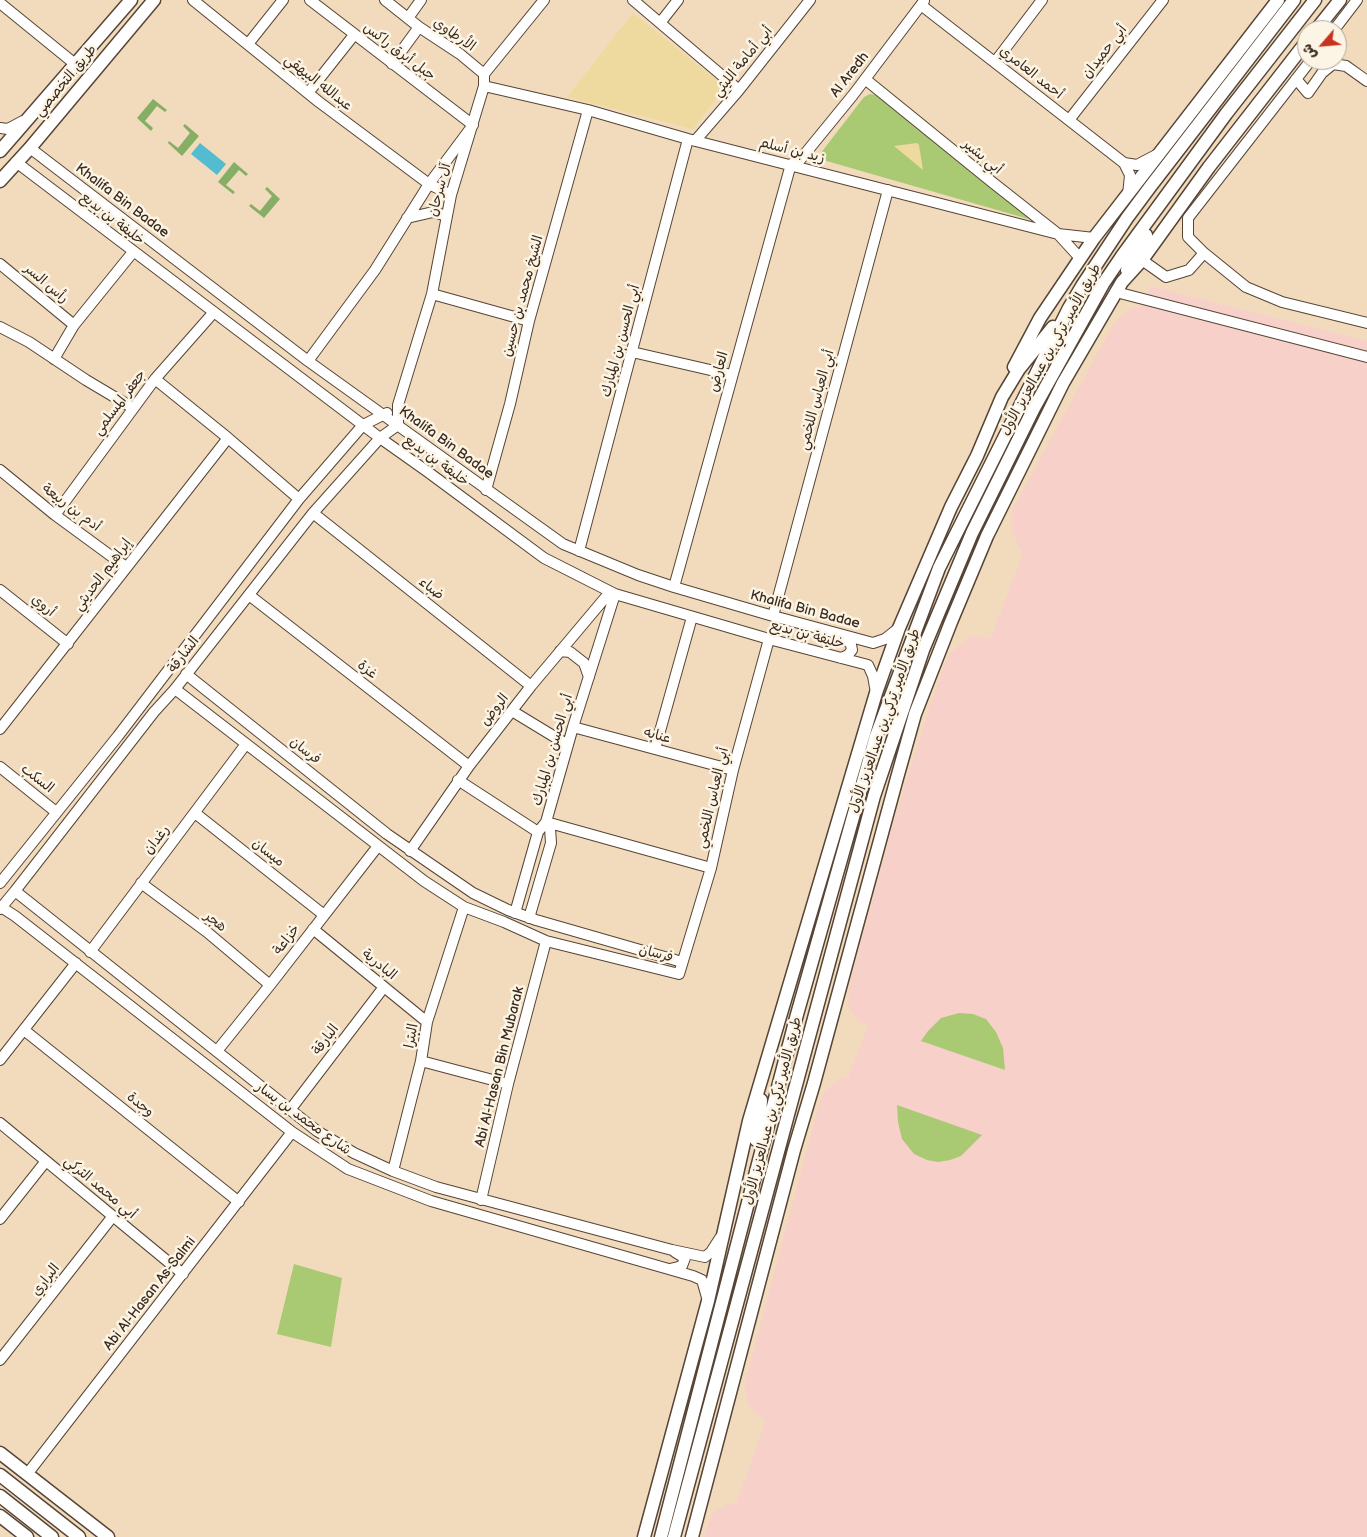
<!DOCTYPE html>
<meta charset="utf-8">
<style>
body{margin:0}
#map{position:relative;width:1367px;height:1537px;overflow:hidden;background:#f2dbbc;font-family:"Balsamiq Sans","Playpen Sans Arabic",sans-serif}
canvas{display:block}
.north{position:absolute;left:1297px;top:20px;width:50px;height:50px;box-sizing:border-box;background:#fcf5e5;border:1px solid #afa495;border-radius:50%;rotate:243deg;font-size:14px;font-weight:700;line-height:20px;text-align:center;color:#3b2a1e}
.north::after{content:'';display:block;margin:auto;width:18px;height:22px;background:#c8321e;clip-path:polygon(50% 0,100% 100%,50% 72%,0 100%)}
</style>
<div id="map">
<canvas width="1367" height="1537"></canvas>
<div class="north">ش</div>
</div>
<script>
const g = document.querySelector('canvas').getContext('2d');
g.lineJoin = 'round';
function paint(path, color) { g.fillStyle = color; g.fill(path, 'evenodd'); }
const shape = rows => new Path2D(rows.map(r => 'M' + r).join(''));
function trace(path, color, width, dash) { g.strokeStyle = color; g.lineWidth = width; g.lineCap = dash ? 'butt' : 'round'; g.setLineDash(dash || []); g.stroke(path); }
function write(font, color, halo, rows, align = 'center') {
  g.font = font + ' "Balsamiq Sans","Playpen Sans Arabic",sans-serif'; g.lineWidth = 5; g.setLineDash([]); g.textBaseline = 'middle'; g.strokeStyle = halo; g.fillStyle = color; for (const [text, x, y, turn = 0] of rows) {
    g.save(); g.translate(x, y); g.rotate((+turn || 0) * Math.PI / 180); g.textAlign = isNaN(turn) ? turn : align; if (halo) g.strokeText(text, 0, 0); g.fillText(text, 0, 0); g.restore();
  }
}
paint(shape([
 [1149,286,1367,341,1367,1537,704,1537,712,1512,728,1504,736,1504,755,1452,765,1420,753,1411,748,1404,745,1391,745,1382,820,1100,825,1091,832,1085,845,1077,848,1078,868,1025,859,1022,850,1011,848,1005,850,983,893,824,930,705,948,655,969,637,976,636,991,638,1023,553,1018,546,1012,531,1012,510,1114,323,1130,309,1146,304]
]), '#f7d0ca');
paint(shape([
 [870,94,877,95,1032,220,823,160,820,154,864,97],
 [959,1013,973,1014,986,1019,996,1032,1003,1048,1005,1070,921,1041,928,1031,941,1018],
 [897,1105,982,1135,961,1156,950,1160,938,1162,927,1160,914,1154,902,1139,898,1122],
 [294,1264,342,1278,331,1347,277,1334]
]), '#a9ca73');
paint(shape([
 [153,99,167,110,165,112,157,106,145,121,153,128,151,131,137,118],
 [185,124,199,136,182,156,168,143,169,141,178,148,190,133,183,126],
 [234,162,248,174,246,176,239,170,226,185,235,192,233,194,218,182],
 [267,187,280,199,264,218,249,206,251,204,260,211,272,196,265,189]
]), '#86ae65');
paint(shape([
 [633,13,725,87,693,129,567,97],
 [917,143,919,145,923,170,894,146]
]), '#eeda9e');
paint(shape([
 [200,143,226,164,217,175,191,154]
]), '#53bcd0');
const minor = shape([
 [193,0,319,102,429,184,451,195],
 [385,0,419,27,460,54,484,74],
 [633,0,739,90],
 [0,3,75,64],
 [921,5,1124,163,1130,175,1128,195],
 [408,18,421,0],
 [660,23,678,0],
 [1334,30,1357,0],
 [248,44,283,0],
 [1311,60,1188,218,1188,237,1204,253,1246,287,1282,302,1367,323],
 [995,62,1042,0],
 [392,64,419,27],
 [865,79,992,182,1058,234,1080,258],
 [1296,79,1308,93,1322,73,1333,64,1346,66,1367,81],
 [484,86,588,110,688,139,1058,234,1094,238],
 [308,93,354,35],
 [1069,120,1163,0],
 [0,128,8,129,23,121],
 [695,141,739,90,810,0],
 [30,148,308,361,563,544,638,575,674,587,773,616,873,643,885,639,899,628],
 [16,162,380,438,428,472,544,558,615,594,769,639,868,665,873,676,876,693],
 [1124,163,1137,165,1158,154],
 [795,166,853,95,924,1],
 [407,218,433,212,447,216],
 [1142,260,1166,277,1189,270,1204,253],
 [0,264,74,325],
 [1116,292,1367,357],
 [432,294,529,321],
 [0,327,29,342,86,380,133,408],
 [632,352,732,375],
 [54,359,74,325,133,252],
 [308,361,375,270,429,184,473,125,310,0],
 [155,379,228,438,299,499],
 [0,470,55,515,126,567],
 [486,490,510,404,529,321,588,110],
 [313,513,531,686],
 [55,515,155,379,214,312],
 [579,551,688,139],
 [674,587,791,164],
 [0,590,68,644],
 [249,595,469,766],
 [773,616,888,190],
 [560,651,570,652,584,663,589,677],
 [841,658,848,655,852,650,851,645,843,635],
 [186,674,387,834,473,893,508,910,536,920,682,962],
 [175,689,424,881,464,907,504,922,546,941,679,974,711,868,733,770,769,639],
 [512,711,568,745],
 [573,727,733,770],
 [0,729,228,438],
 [655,749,692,617],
 [0,767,56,812],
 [458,780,538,832],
 [195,813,324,915],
 [546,822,711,868],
 [410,851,469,766,531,686,610,592],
 [0,883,118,736,299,499,363,425,387,413],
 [141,883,207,932,270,985],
 [15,891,317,1131,354,1153,393,1171,436,1187,672,1250,705,1257,711,1252,720,1238],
 [1,907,15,916,292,1132,348,1169,431,1201,693,1276,702,1280,708,1301],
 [0,909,15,891,154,712,175,689,313,513,380,438,398,425,398,405,432,294,451,195,484,86,484,74,544,0],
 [515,913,538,832,546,822,573,727,615,594],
 [529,918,551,843,550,828,546,822],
 [313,929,427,1022],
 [90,952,246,744],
 [24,1030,239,1202],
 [217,1051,270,985,378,846],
 [0,1060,76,963],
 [421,1061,508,1084],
 [290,1110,384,987],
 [0,1123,183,1274],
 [393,1171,421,1061,427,1022,464,907],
 [481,1200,508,1084,546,941],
 [0,1219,46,1161],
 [670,1269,682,1266,685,1258,675,1252],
 [0,1360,113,1216],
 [28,1473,292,1132]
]);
const major = shape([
 [1316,30,1340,0],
 [0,151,131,0],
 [0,181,30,148,154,0],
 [1127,270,1146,235],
 [1014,367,1040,318,1094,238,1278,0],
 [756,1140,760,1116,761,1100],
 [0,1453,108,1537],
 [0,1475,79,1537],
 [0,1496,52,1537],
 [0,1516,27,1537],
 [644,1537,708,1301,749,1121,876,693,899,628,951,507,977,456,1002,397,1019,369,1053,327],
 [661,1537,796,1018,876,736,939,568,1069,308,1082,286,1127,218,1150,187,1294,0],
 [674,1537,874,796,923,650,972,533,1034,408,1103,284,1122,256,1226,114,1315,0],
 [692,1537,794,1150,814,1083,897,778,915,714,951,622,987,536,1063,383,1122,282,1142,260,1209,167,1307,41]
]);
trace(minor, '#564536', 12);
trace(major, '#564536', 15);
trace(minor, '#fff', 10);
trace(major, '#fff', 12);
write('14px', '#3b2a1e', '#fcf5e5', [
 ["الأرطاوي",454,35,35],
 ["جبل أبرق راكس",399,52,37],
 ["أبي حميدان",1105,52,-52],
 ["أبي أمامة الليثي",743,62,-51],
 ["أحمد العامري",1031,73,38],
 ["Al Aredh",850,75,-52],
 ["طريق التخصصي",66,81,-50],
 ["عبدالله البيهقي",318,83,38],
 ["زيد بن أسلم",792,151,14],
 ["أبي بشير",982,157,39],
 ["آل سرحان",440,190,-75],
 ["Khalifa Bin Badae",122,201,37],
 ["خليفة بن بديع",112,219,38],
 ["رأس السر",46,284,40],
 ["الشيخ محمد بن حسين",523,296,-75],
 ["أبي الحسن بن المبارك",621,341,-75],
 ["طريق الأمير تركي بن عبدالعزيز الأول",1051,350,-61],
 ["العارض",719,372,-75],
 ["أبي العباس اللخمي",817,400,-75],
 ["جعفر المسلمي",120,403,-53],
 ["Khalifa Bin Badae",446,443,36],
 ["خليفة بن بديع",436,461,36],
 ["أدم بن ربيعة",71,508,37],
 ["إبراهيم الحديثي",103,575,-53],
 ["ضباء",431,589,38],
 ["أروي",43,606,39],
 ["Khalifa Bin Badae",805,610,15],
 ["خليفة بن بديع",807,635,15],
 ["الشارقة",184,655,-52],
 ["غزة",367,670,38],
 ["الروض",495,710,-52],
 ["طريق الأمير تركي بن عبدالعزيز الأول",885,721,-71],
 ["عنابه",657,736,15],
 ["أبي الحسن بن المبارك",553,750,-74],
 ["فرسان",305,751,38],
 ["السكب",37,779,38],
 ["أبي العباس اللخمي",713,798,-77],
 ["رغدان",157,840,-52],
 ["ميسان",268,853,38],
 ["هجر",215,922,38],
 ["خزاعة",287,940,-52],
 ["فرسان",656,954,14],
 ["البادرية",379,965,39],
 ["البترا",412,1036,-80],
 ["البارقة",326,1040,-53],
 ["Abi Al-Hasan Bin Mubarak",500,1067,-76],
 ["وجدة",140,1105,39],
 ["طريق الأمير تركي بن عبدالعزيز الأول",773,1111,-75],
 ["شارع محمد بن يسار",303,1119,36],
 ["أبي محمد التركي",100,1188,40],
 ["البراري",46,1280,-52],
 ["Abi Al-Hasan As-Salmi",150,1294,-52]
]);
</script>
